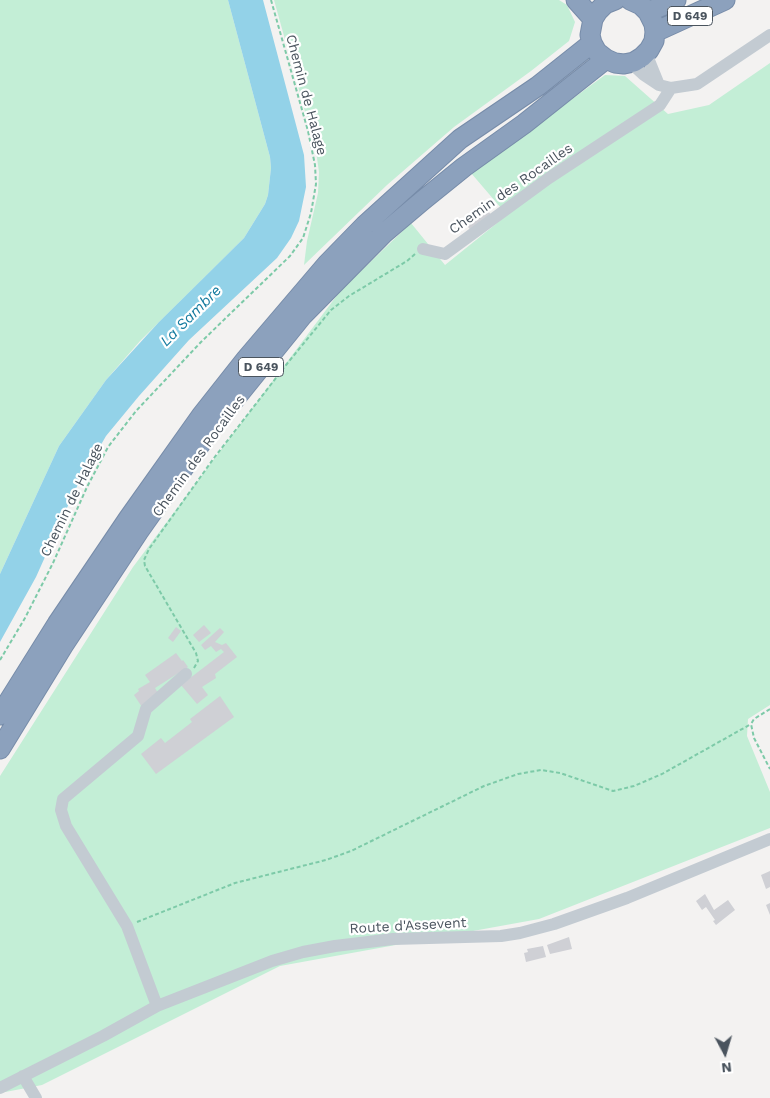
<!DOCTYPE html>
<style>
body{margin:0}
#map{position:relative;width:770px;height:1098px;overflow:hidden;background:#f3f2f1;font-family:"Work Sans",sans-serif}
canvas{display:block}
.north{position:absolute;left:700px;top:1028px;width:50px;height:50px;-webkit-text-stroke:4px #fff;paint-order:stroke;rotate:174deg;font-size:14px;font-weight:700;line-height:20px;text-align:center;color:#4a545e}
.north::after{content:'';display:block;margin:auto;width:18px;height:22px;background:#4a545e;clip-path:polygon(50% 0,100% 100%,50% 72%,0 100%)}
</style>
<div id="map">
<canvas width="770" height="1098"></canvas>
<div class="north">N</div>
</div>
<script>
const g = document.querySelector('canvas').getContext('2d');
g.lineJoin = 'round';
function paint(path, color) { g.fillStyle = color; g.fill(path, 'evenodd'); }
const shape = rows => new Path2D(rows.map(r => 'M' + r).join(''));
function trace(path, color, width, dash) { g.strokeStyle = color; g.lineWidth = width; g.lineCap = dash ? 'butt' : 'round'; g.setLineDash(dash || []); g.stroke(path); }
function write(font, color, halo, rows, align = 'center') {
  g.font = font + ' "Work Sans",sans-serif'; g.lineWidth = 4.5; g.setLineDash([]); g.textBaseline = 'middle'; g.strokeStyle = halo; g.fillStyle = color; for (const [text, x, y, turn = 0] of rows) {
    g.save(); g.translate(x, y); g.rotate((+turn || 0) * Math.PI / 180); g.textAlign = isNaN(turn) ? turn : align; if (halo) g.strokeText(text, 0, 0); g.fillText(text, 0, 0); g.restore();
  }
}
paint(shape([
 [0,0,228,0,270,157,271,168,268,195,265,204,244,238,140,341,106,380,59,446,0,574],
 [274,0,559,0,567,5,575,22,569,41,531,71,454,127,387,185,304,265,307,241,318,193,319,172,316,151],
 [770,63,770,705,748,719,747,736,770,792,770,828,539,919,280,966,42,1085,0,1093,0,776,133,567,341,290,411,223,445,265,507,215,471,173,605,75,625,76,668,114,709,105]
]), '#c3eed6');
paint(shape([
 [228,0,263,0,304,155,306,187,299,221,291,238,277,258,189,340,139,396,106,436,75,490,36,577,0,642,0,574,59,446,106,380,159,322,244,238,265,204,268,195,271,168,270,157]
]), '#93d2e8');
paint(shape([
 [482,203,492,216,472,232,465,223,479,211,476,207],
 [204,625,211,633,199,642,193,635],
 [176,627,181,631,173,642,168,638],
 [220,628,224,632,215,642,222,645,226,643,237,657,215,674,216,678,202,687,208,695,197,704,181,685,224,652,221,649,216,652,211,646,205,650,201,645],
 [176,653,182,661,183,660,188,667,155,688,159,695,142,707,134,695,139,691,138,689,150,682,145,675],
 [220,696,234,717,156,774,141,754,161,738,165,743,192,722,190,719],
 [770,871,770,887,766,889,761,875],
 [705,894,714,910,728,900,735,910,716,925,713,921,715,920,706,907,702,910,696,901],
 [770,903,770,915,766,905],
 [569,937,572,949,550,954,547,945],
 [543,946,546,957,526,962,524,953,528,952,527,949]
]), '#cfd0d5');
const highway = shape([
 [576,0,593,19],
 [615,0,605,4,598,11,593,19,590,35,592,43,597,52,606,59,615,63,624,64,634,62,642,57,649,50,654,41,655,32,654,24,648,12,641,5,630,0],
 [648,12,676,0],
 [655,32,725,0],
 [0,715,57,624,128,519,201,416,246,359,327,264,365,225,460,139,538,86,592,43],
 [0,749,63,646,139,531,214,425,303,315,383,234,422,201,464,167,524,124,606,59]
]);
trace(highway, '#778ca9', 21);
trace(shape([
 [0,660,25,618,53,563,87,487,108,447,136,411,201,342,290,256,303,238,311,213,316,184,315,165,308,131,271,0],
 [194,668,198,661,196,653,145,566,144,560,149,549,214,458,286,365,331,310,349,296,407,261,415,254],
 [770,709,754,719,751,724,754,738,770,769],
 [137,922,235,883,326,860,351,851,484,786,518,774,541,770,560,773,613,791,634,786,662,774,751,724]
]), '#7dcaa8', 2, [4, 2.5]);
trace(shape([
 [646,53,659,85],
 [631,63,644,75,659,85,671,88,697,84,770,35],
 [423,249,445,254,549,178,660,105,671,88],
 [157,1006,127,926,66,826,61,810,63,799,138,736,146,709,186,674],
 [23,1076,36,1098],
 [0,1088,103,1036,157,1006,272,961,303,952,335,946,393,939,501,936,520,933,554,924,627,898,770,839]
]), '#c3cbd2', 12);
trace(highway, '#8ca1bd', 19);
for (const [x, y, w] of [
 [690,16,45],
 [261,367,45]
]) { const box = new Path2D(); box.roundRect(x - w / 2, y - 9.5, w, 19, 4); g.fillStyle = '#fff'; g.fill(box); trace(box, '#4a545e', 1); }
write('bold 12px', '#4a545e', null, [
 ["D 649",690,16],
 ["D 649",261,367]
]);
write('14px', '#4a545e', '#fff', [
 ["Chemin de Halage",306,95,75],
 ["Chemin des Rocailles",511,189,-35],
 ["Chemin des Rocailles",199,456,-54],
 ["Chemin de Halage",72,500,-64],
 ["Route d'Assevent",408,926,-3]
]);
write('italic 15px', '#157b9f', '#fff', [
 ["La Sambre",191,316,-45]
]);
</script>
